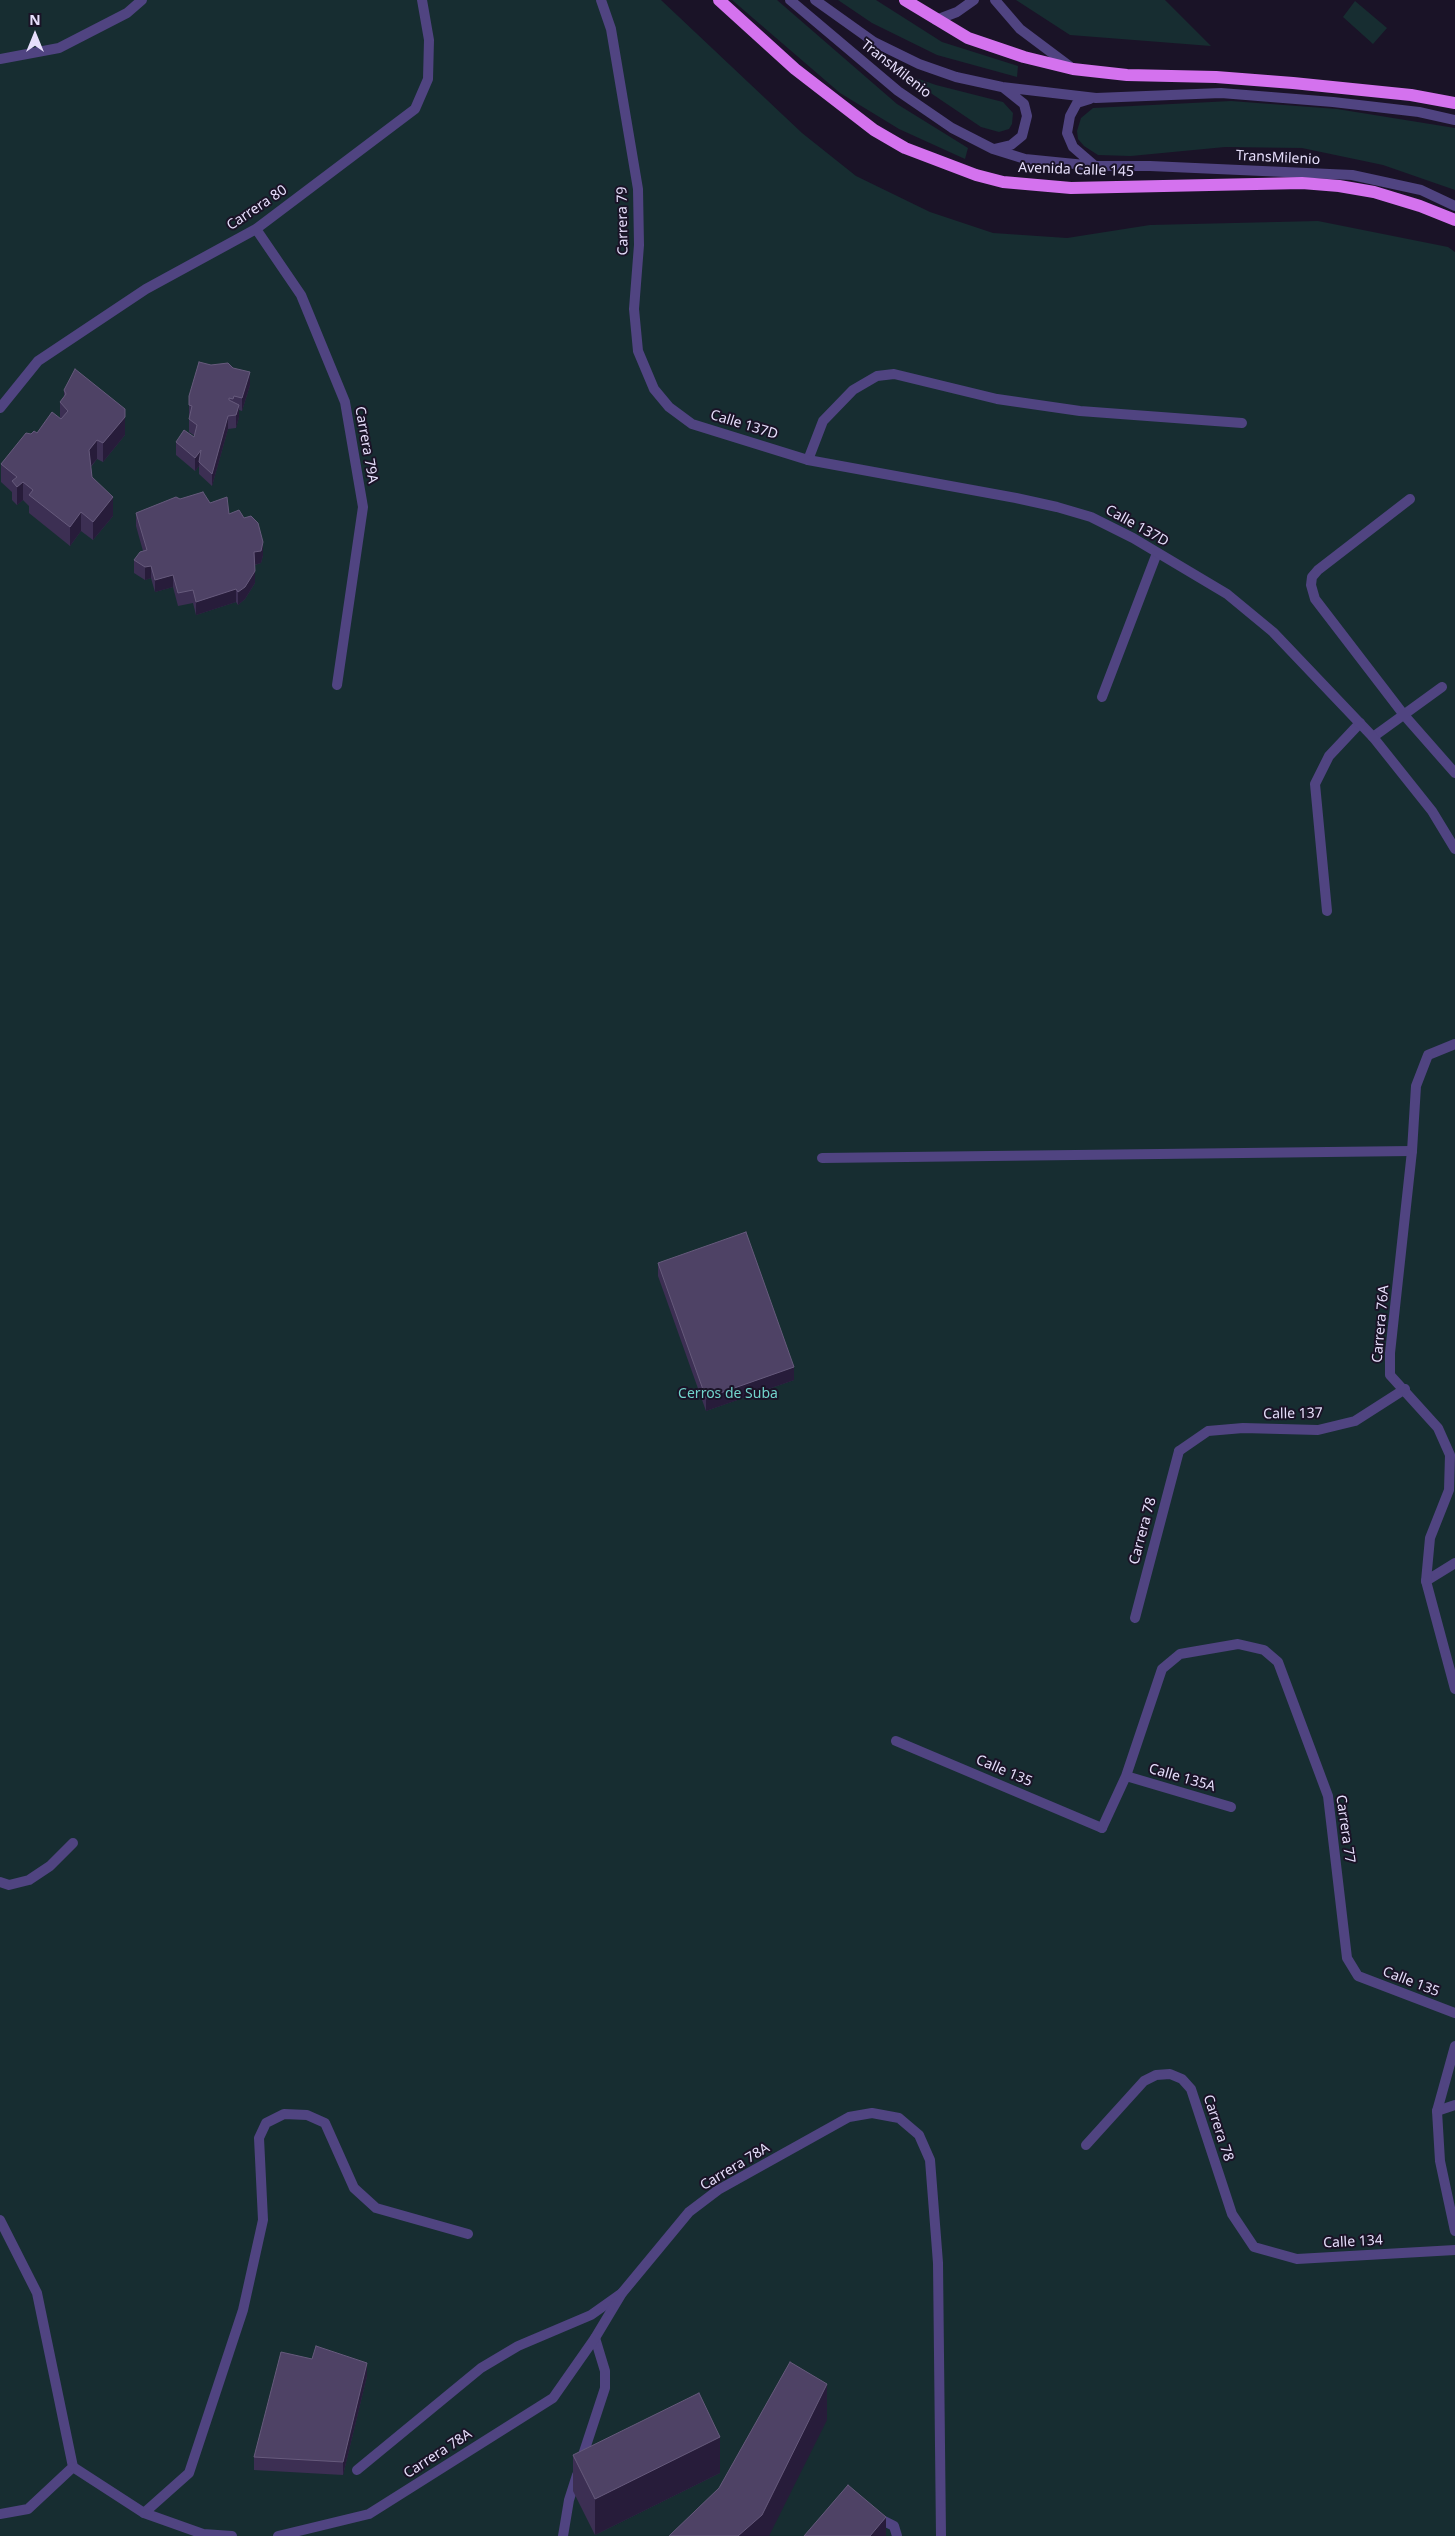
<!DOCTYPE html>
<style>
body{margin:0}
#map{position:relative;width:1455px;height:2536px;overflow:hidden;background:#1a1327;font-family:"Noto Sans",sans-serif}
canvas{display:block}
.north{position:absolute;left:10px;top:10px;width:50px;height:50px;-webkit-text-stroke:4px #1a1327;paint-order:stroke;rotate:0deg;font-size:14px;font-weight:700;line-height:20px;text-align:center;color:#e6defb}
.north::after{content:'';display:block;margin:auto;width:18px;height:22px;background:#e6defb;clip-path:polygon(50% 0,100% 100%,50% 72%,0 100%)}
</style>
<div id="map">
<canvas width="1455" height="2536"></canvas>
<div class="north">N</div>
</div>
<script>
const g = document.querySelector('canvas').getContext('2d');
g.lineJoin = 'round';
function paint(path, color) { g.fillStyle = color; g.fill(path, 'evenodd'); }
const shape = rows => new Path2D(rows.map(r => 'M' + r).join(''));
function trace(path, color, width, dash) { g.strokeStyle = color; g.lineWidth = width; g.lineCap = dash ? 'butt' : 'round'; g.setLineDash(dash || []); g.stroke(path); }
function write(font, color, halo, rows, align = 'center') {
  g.font = font + ' "Noto Sans",sans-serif'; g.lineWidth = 4; g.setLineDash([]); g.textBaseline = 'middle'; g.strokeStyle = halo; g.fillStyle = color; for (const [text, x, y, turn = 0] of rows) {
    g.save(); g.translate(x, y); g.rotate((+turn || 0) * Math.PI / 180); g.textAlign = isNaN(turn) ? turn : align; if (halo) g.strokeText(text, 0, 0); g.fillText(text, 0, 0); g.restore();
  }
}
paint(shape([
 [0,0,661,0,802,133,856,176,930,212,993,233,1067,238,1150,225,1318,221,1448,247,1455,252,1455,2536,0,2536],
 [732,0,777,0,897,104,968,148,965,159,899,129,840,93],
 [838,0,876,0,942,42,1018,66,1017,77,937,55,872,23],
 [1016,0,1165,0,1211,46,1070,35],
 [1355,1,1387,28,1373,44,1343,17],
 [901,73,936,85,1003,102,1013,113,1012,124,1009,129,999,132,981,127],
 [1231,101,1337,109,1455,128,1455,190,1383,165,1302,148,1225,147,1131,156,1098,155,1084,146,1078,139,1077,131,1081,118,1093,108]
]), '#172d31');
trace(shape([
 [790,0,898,91,952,128,993,149,1025,159,1095,166,1150,166,1352,175,1421,190,1455,206],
 [815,0,874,42,919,64,956,77,1002,87,1096,98,1221,93,1333,102,1419,112,1455,120],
 [995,0,1020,29,1072,68],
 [936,20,957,12,974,0],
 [1090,99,1077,103,1070,116,1067,133,1073,147,1095,166],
 [994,149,1011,145,1022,136,1027,116,1024,104,1004,88],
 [808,460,823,421,853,390,877,376,894,374,997,399,1080,411,1242,423],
 [1410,499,1318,570,1312,577,1311,585,1315,599,1404,715,1455,773],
 [1102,697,1157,553],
 [1373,737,1442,687],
 [1327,911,1315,784,1329,756,1360,723],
 [822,1158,1412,1151],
 [1426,1581,1455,1563],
 [1135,1618,1179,1451],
 [896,1741,1102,1828],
 [0,1882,9,1885,29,1880,50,1866,73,1843],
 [1437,2111,1455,2105],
 [0,2220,37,2293,73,2467,28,2509,0,2514],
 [581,2461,605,2388,605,2371,595,2338],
 [357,2470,481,2368,518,2346,591,2315,622,2293],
 [144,2513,189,2473,243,2310,263,2220,259,2138,266,2123,284,2114,307,2115,325,2123,354,2188,376,2208,468,2234],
 [874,2521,882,2520,894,2526,897,2536],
 [563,2536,569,2500,577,2475]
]), '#504481', 10);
trace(shape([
 [601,0,611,29,638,189,639,245,634,309,638,351,654,389,669,407,692,424,808,460,1016,498,1057,507,1091,517,1133,538,1227,594,1273,632,1373,737,1432,811,1455,849],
 [0,59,59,48,127,13,142,0],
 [256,229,301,295,345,402,363,507,337,685],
 [0,408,38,361,146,289,256,229,415,109,428,79,429,40,422,0],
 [1455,1044,1428,1055,1416,1086,1412,1151,1390,1353,1390,1375,1438,1428,1450,1455,1449,1490,1430,1538,1426,1581,1455,1689],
 [1179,1451,1208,1431,1243,1428,1318,1430,1355,1421,1405,1389],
 [1126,1776,1231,1807],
 [1102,1828,1126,1776,1162,1669,1180,1654,1238,1644,1264,1650,1278,1662,1328,1796,1347,1958,1358,1976,1455,2013],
 [1455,2046,1437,2111,1440,2161,1455,2231],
 [1086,2145,1144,2081,1156,2075,1170,2074,1182,2079,1191,2089,1232,2214,1254,2247,1297,2259,1455,2250],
 [73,2467,144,2513,203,2534,232,2536],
 [278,2536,369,2514,553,2398,595,2338,622,2293,689,2212,718,2190,849,2117,872,2113,899,2118,919,2135,930,2160,938,2263,941,2536]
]), '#504481', 10);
trace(shape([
 [719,0,795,69,874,130,905,148,976,175,1003,182,1071,188,1302,183,1339,186,1374,192,1420,206,1455,220],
 [905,0,968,38,1024,57,1073,69,1127,75,1216,77,1293,83,1411,95,1455,103]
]), '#d472ee', 12);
paint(shape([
 [250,385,242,411,239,410,239,417,236,428,228,429,212,486,199,474,199,466,195,471,176,455,176,442,194,437,195,436,189,432,189,396],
 [64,390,125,435,103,462,97,459,91,467,92,477,113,516,93,540,81,531,70,546,29,513,29,506,23,500,17,505,12,500,12,492,1,482,1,464,31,434,37,433,60,418,60,402,64,397],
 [180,499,210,503,229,514,263,555,261,563,255,565,255,583,245,599,238,605,236,602,196,615,193,603,178,606,173,587,155,592,151,578,145,580,134,573,134,560,143,551,136,526,136,513],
 [658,1263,794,1380,706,1411,658,1276],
 [312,2359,367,2376,343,2475,254,2470,254,2457],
 [573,2455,720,2473,595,2535,573,2491]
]), '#3c2f53');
paint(shape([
 [250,372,250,385,242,411,242,398],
 [239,405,239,417,236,428,236,415],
 [228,416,228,429,212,486,212,474],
 [125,417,125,435,103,462,103,443],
 [97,440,97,459,89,468,89,450],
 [201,450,199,466,195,471,195,458],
 [23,482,23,500,17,505,17,487],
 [113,497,113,516,93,540,93,522],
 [81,512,81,531,70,546,70,527],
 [263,542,263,555,261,563,254,565,254,552],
 [151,566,151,578,145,580,145,567],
 [255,571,255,583,245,599,238,605,238,592],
 [173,575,173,587,155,592,155,580],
 [236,589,236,602,196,615,196,602],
 [794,1367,794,1380,706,1411,706,1398],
 [367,2363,367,2376,343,2475,343,2462],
 [827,2384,827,2420,769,2536,738,2536],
 [720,2437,720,2473,595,2535,595,2499],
 [886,2517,886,2536,870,2536]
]), '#271c3a');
const building = shape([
 [199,362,211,365,228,363,233,368,250,372,242,398,234,396,233,399,229,398,229,400,239,405,236,415,228,416,212,474,199,462,201,450,195,458,176,442,184,430,194,437,197,425,189,419,192,406,189,405,189,396,199,362],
 [75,369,125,409,125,417,103,443,97,440,89,450,92,477,113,497,93,522,81,512,70,527,29,495,33,490,23,482,17,487,12,481,17,477,1,464,26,433,31,434,34,431,37,433,52,412,61,419,68,411,60,402,66,394,64,390,75,369],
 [203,492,210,503,227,497,229,514,239,510,244,518,251,516,258,523,263,542,261,551,254,552,255,571,245,587,238,592,236,589,196,602,193,590,178,593,173,575,155,580,151,566,145,567,134,560,140,552,147,550,136,513,176,497,180,499,203,492],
 [746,1232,794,1367,706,1398,658,1263,746,1232],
 [316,2346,367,2363,343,2462,254,2457,281,2352,312,2359,316,2346],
 [790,2362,827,2384,762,2515,738,2536,669,2536,719,2488,790,2362],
 [699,2393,720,2437,595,2499,573,2455,699,2393],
 [848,2485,886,2517,870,2536,804,2536,848,2485]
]);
paint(building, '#4e4265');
trace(building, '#665a7c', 1);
write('14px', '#e6defb', '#1a1327', [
 ["TransMilenio",896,69,38],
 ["TransMilenio",1278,158,3],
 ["Avenida Calle 145",1076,170,2],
 ["Carrera 80",257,208,-34],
 ["Carrera 79",623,221,-91],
 ["Calle 137D",744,425,17],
 ["Carrera 79A",366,445,80],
 ["Calle 137D",1137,526,29],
 ["Carrera 76A",1381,1324,-85],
 ["Calle 137",1293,1414,-1],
 ["Carrera 78",1143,1531,-75],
 ["Calle 135",1004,1771,23],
 ["Calle 135A",1182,1778,16],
 ["Carrera 77",1345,1829,82],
 ["Calle 135",1411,1982,21],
 ["Carrera 78",1218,2128,72],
 ["Carrera 78A",735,2167,-31],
 ["Calle 134",1353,2242,-3],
 ["Carrera 78A",438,2454,-33]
]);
write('14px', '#71d4cb', '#1a1327', [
 ["Cerros de Suba",728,1394]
]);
</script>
